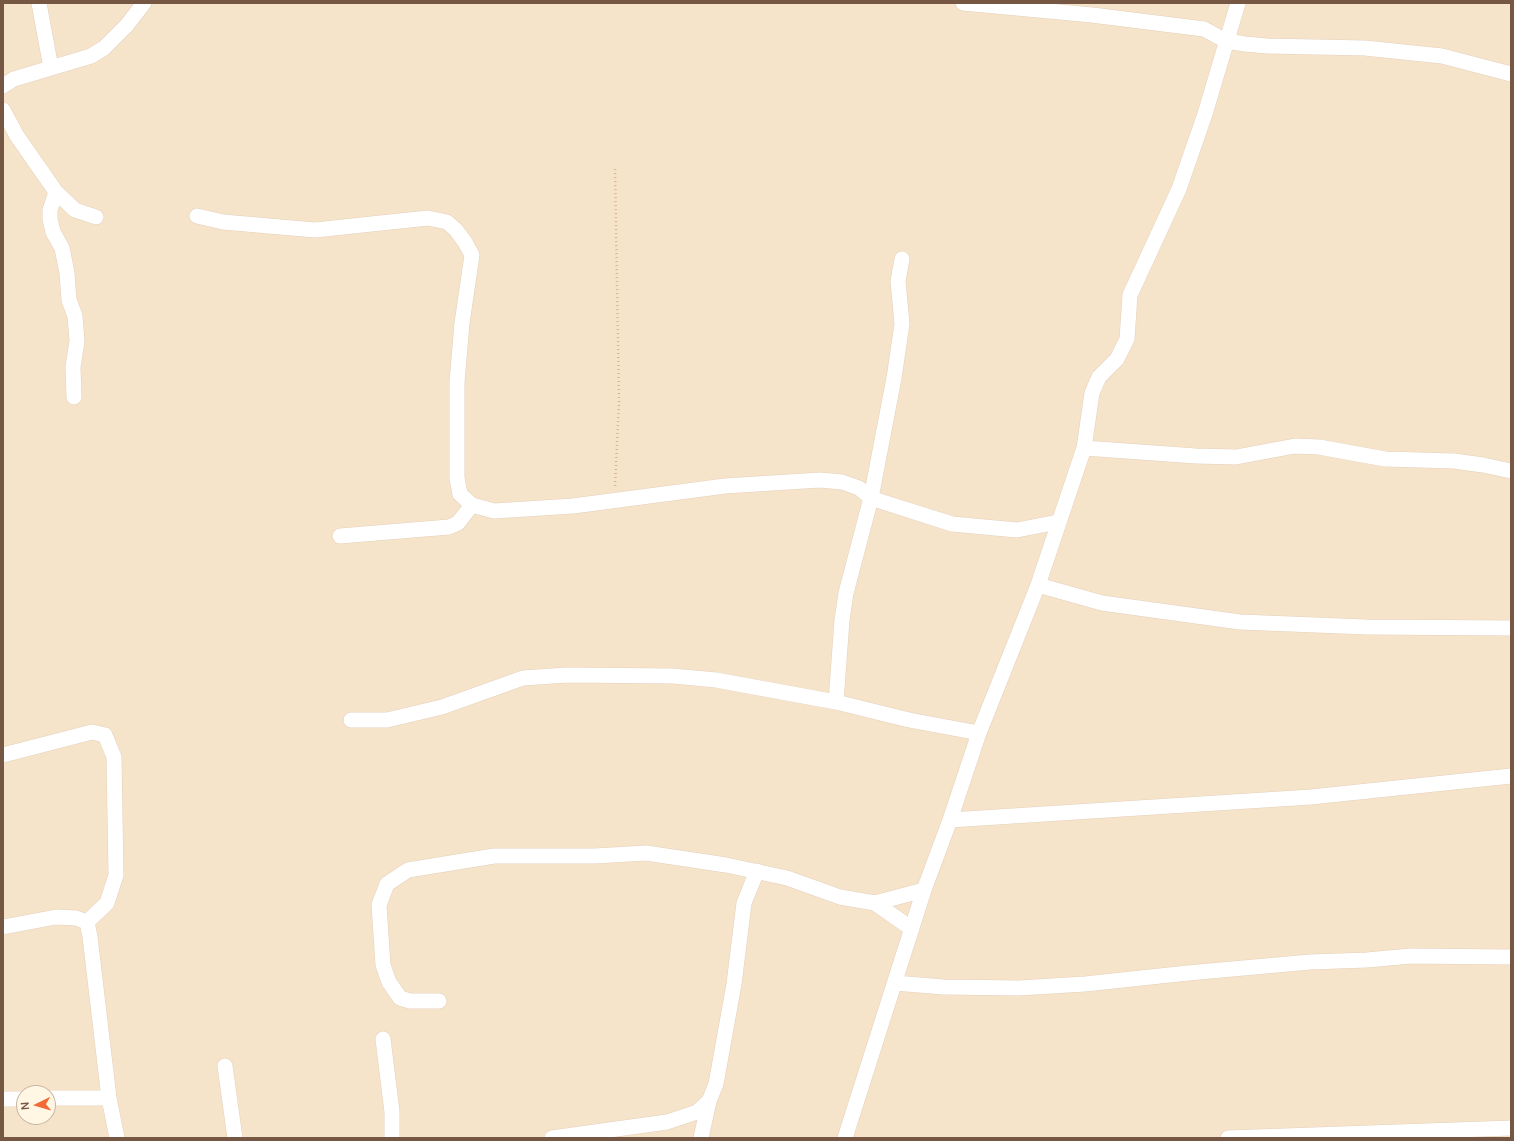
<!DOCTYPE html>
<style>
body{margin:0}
#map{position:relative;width:1514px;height:1141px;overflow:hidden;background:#fef3dc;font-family:Manrope,sans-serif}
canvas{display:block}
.frame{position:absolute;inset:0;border:4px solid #755743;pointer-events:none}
.north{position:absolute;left:16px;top:1085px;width:40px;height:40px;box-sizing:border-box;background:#fff6e4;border:1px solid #c8b6a4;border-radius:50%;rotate:265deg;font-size:11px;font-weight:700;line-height:16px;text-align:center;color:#755743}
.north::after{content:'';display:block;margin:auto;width:14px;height:18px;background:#f46935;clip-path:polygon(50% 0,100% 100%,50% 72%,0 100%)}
</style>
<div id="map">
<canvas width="1514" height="1141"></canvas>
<div class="frame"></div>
<div class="north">N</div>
</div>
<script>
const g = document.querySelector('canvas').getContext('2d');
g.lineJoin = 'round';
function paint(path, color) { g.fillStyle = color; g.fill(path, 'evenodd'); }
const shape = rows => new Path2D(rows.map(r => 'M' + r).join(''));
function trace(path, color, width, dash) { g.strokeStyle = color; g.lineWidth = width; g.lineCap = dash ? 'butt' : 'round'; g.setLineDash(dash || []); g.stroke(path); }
paint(shape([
 [3,3,1511,3,1511,1138,3,1138],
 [24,1093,48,1093,48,1117,24,1117]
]), '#f6e4ca');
const minor = shape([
 [39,3,51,68],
 [963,3,1092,15,1204,29,1226,41,1245,44,1267,46,1365,48,1442,56,1511,74],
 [3,86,14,79,91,56,104,48,127,25,144,3],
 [3,110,17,136,56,192,75,210,96,217],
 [56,192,50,210,50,219,53,232,62,248,67,273,69,300,75,316,77,341,73,367,74,397],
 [197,216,223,222,315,230,428,218,447,222,456,230,465,242,472,255,462,323,457,382,457,478,460,494,472,505,494,511,573,506,725,486,820,480,842,482,859,488,871,498,883,502,952,524,1017,530,1058,522],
 [1084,448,1196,456,1236,457,1295,446,1319,447,1385,459,1454,461,1483,465,1511,471],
 [340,536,449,527,458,523,472,505],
 [1038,585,1102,603,1240,622,1366,627,1511,628],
 [836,702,842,620,846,593,871,498,894,378,902,324,898,281,902,259],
 [351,720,387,720,442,707,523,678,567,675,673,676,716,680,836,702,909,720,979,733],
 [3,755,92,732,105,735,114,757,116,875,107,903,87,922],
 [950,820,1311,797,1511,776],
 [875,903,924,890],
 [3,927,56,917,76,918,87,922,90,937,109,1098,117,1138],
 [895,983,943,987,1019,988,1085,984,1188,973,1310,962,1367,960,1411,956,1511,957],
 [439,1001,410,1001,400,998,389,982,383,965,379,905,387,884,408,870,494,856,595,856,646,853,726,865,787,878,840,897,875,903,912,929],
 [383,1039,392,1112,392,1138],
 [225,1066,235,1138],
 [48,1098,109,1098],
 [3,1099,24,1099],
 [552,1138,667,1122,697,1112,709,1101,716,1084,734,984,744,903,757,871],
 [701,1138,709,1101],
 [845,1138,924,890,950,820,979,733,1038,585,1084,448,1092,393,1099,377,1117,359,1127,339,1130,295,1179,189,1205,114,1238,3],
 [1228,1138,1511,1128]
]);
trace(minor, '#e4d0bb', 16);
trace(shape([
 [615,486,619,402,615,167]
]), '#dab395', 2.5, [1, 3]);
trace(minor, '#fff', 15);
</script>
